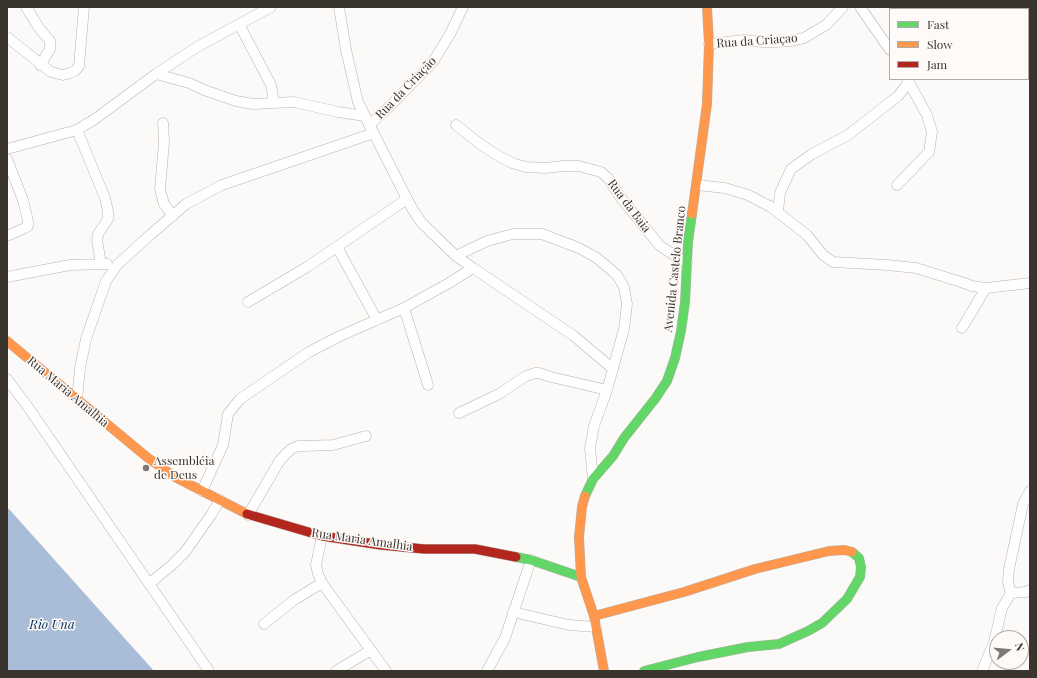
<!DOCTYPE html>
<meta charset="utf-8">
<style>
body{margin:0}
#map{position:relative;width:1037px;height:678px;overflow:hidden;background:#fcfaf8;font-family:"Playfair Display",serif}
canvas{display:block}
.frame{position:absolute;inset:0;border:8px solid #3a342e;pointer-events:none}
.legend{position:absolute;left:889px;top:8px;width:140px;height:72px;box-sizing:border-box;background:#fdfaf7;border:1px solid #afaba7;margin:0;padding:5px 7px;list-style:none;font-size:12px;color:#3a342e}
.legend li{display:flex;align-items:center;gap:8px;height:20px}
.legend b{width:20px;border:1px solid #afaba7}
.north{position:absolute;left:989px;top:630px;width:40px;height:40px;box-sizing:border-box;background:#fdfaf7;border:1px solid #afaba7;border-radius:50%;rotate:74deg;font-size:11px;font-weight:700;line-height:16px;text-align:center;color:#3a342e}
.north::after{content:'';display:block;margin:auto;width:14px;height:18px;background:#7e7975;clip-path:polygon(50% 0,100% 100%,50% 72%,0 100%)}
</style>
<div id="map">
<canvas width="1037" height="678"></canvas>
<div class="frame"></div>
<ul class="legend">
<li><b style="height:5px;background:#63d668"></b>Fast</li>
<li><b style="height:5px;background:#ff974d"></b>Slow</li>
<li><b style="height:5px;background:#b3261e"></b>Jam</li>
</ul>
<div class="north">N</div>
</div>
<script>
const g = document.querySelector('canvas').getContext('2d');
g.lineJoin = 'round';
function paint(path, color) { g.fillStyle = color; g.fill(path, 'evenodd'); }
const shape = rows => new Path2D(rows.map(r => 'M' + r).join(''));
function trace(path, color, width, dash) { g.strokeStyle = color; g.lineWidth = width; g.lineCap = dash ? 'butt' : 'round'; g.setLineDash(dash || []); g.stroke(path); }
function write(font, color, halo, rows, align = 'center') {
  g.font = font + ' "Playfair Display",serif'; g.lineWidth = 3; g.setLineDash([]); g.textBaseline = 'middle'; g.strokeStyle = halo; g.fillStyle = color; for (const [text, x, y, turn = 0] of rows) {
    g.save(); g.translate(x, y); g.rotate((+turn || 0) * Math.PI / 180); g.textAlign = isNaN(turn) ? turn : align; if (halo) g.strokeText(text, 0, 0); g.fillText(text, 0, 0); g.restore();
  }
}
paint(shape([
 [7,509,9,509,154,671,7,671]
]), '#a9bdd9');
const street = shape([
 [26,7,39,28,50,41,50,49,40,65],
 [339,7,346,50,358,102,407,199,413,210,421,222,431,232,456,256,473,268,574,336,613,369],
 [860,7,890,50],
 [239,24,271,85,274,103],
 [7,37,51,72,63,75,70,73,75,71,79,66,84,7],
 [709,44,744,40,762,42,776,42,790,41,804,38,826,25,843,7],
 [156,74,189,83,204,90,236,101,253,104,294,102,338,112,365,116],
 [163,123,164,142,160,189,164,204,173,216],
 [369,125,389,107,433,62,450,34,463,7],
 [456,125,480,144,497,155,512,163,526,167,545,168,563,166,579,166,601,172,608,178,621,198,660,246,687,263],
 [77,130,105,198,108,211,108,219,98,234,97,240,101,264],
 [7,149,77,130,95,119,156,74,197,47,271,7],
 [7,159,23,200,28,221,28,226,25,228,7,236],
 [697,185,725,188,748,195,771,207,807,235,823,255,833,262,887,265,916,268,961,282,972,286,986,288,1030,283],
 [897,185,929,152,932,132,927,115,907,79],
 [778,211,780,193,791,169,812,154,848,135,898,96,909,82],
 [337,247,377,320],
 [456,256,487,241,513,234,542,234,579,248,597,258,617,275,624,287,627,304,624,329,607,390,594,426,590,448,593,479],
 [7,277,70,265,107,264],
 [248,302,307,267,407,199],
 [404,308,428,385],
 [962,328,986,288],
 [7,379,28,407,209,671],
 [77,399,80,368,86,339,106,281,117,265,150,235,186,204,222,185,374,133],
 [459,413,499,394,526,376,535,373,539,373,551,377,607,390],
 [202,491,223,445,228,414,240,399,309,352,340,336,404,308,449,283,473,268],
 [248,515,280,460,291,449,298,446,304,446,333,445,366,436],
 [322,583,386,671],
 [149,584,172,565,185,552,211,515,220,500],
 [1011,593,1026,592,1030,590],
 [513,612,569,625,596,627],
 [264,624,294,600,322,583,318,574,316,565,322,536],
 [336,671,371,650],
 [487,671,505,638,531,560],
 [982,671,994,642,1002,608,1011,593,1008,582,1009,569,1023,504,1030,491]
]);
const fast = shape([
 [585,496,593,479,613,456,624,438,655,399,667,381,675,358,681,331,685,302,688,242,692,214],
 [516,557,531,560,581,577],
 [644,671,698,657,748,647,779,644,808,631,822,623,847,599,860,577,861,567,859,558,852,552]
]);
const slow = shape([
 [692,214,707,104,709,44,707,7],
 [7,341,148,458,175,477,247,514],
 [585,496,582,507,579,537,581,577,594,616,604,671],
 [594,616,684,592,755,569,829,551,845,550,852,552]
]);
const jam = shape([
 [247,514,322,536,381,545,424,549,475,549,516,557]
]);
trace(street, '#b6b2ae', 11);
trace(fast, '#b6b2ae', 10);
trace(slow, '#b6b2ae', 10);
trace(jam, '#b6b2ae', 10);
trace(street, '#fffefe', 10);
trace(fast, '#63d668', 9);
trace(slow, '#ff974d', 9);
trace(jam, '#b3261e', 9);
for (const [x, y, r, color] of [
 [146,468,4,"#7e7975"]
]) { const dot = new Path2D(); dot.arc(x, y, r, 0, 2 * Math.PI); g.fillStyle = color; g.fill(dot); trace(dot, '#fdfaf7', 1.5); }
write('12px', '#3a342e', '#fdfaf7', [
 ["Rua da Criaçao",757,41,-4],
 ["Rua da Criação",406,88,-46],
 ["Rua da Baia",629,206,53],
 ["Avenida Castelo Branco",675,269,-84],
 ["Rua Maria Amalhia",68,392,40],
 ["Rua Maria Amalhia",362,540,8]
]);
write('12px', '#3a342e', '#fdfaf7', [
 ["Assembléia",154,461],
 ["de Deus",154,475]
], 'left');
write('italic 13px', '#0e3266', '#fdfaf7', [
 ["Rio Una",52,625]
]);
</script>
